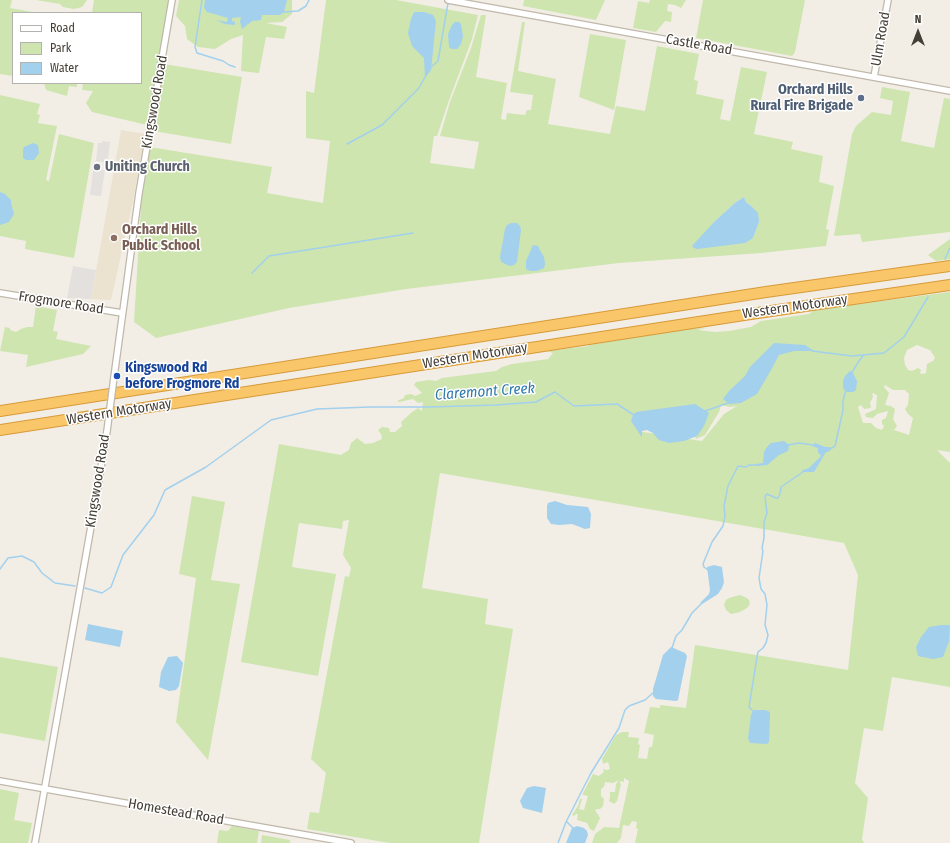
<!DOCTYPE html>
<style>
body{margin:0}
#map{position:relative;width:950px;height:843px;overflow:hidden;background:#f2eee5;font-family:"Fira Sans Condensed",sans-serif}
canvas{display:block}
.legend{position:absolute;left:12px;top:12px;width:130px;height:72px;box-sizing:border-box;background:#fff;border:1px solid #b4b2ae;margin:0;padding:5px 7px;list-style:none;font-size:12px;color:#443e35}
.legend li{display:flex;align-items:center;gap:8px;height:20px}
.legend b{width:20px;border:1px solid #b4b2ae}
.north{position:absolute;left:898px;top:12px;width:40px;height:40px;-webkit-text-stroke:3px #fff;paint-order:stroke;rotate:0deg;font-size:11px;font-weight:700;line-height:16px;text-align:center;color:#443e35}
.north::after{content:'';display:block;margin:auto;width:14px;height:18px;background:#443e35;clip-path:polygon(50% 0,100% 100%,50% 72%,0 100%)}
</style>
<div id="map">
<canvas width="950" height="843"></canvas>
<ul class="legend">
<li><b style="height:5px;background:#fff"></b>Road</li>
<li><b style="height:11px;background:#cee5af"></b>Park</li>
<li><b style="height:11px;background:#a2d0ed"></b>Water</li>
</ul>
<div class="north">N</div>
</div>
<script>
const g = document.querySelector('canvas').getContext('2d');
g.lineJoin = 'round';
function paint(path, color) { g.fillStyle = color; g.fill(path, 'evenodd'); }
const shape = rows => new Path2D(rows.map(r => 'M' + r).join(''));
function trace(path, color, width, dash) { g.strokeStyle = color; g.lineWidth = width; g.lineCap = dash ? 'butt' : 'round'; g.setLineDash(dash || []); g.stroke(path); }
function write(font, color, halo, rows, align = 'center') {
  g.font = font + ' "Fira Sans Condensed",sans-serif'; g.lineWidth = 3; g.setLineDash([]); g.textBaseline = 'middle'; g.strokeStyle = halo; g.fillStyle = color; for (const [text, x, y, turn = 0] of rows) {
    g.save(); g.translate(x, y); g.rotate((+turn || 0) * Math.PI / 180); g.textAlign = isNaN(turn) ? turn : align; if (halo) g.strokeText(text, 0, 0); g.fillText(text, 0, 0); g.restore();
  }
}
paint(shape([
 [121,130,145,134,132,206,111,300,91,299]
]), '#ebe2cf');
paint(shape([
 [0,0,12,0,10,8,38,13,13,13,13,76,0,74],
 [36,0,87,0,82,7,74,9,63,7,60,4],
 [94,0,169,0,147,125,92,112,86,103,93,91,82,90,83,83,141,83,141,13,92,13],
 [179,0,292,0,292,14,282,22,266,23,287,27,284,39,266,37,259,73,241,71,243,35,231,39,215,49,198,47,187,39,185,26,176,16],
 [326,0,396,0,478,15,472,39,448,103,437,136,434,136,430,163,474,169,479,142,440,136,450,102,471,48,481,15,486,15,476,77,507,83,501,119,506,120,507,113,525,115,527,110,531,110,533,95,510,92,522,22,525,22,518,71,556,79,548,124,610,134,616,106,645,111,657,46,699,54,694,80,698,81,696,94,724,100,720,119,730,121,741,67,767,72,754,134,793,142,791,149,823,156,819,182,834,186,826,229,829,230,826,246,761,253,619,263,406,289,289,308,156,338,134,322,142,190,150,147,272,167,267,193,323,203,330,141,306,138,306,91,314,93],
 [744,197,746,202,751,206,759,222,753,238,709,229,715,221,736,202],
 [524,0,605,0,596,20,523,6],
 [650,0,686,0,681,8,675,5,668,4,667,11,672,12,671,22,665,21,656,32,633,28,638,1,649,3],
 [703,0,805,0,795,52,792,56,696,38],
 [590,34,626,40,614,110,579,97],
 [164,64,242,77,231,144,153,131],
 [44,83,77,83,77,87,69,86,67,96,46,90],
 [882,87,910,92,901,141,934,148,944,98,950,99,950,232,862,242,860,234,834,236,852,134,856,126,872,112,891,115,893,101,880,98],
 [0,95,40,104,37,114,40,115,38,123,57,126,46,180,49,181,59,134,94,143,74,258,25,249,26,241,0,236],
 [950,239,950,259,936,261,928,255],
 [950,292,950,452,937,450,950,463,950,687,892,677,883,731,864,728,855,783,868,798,862,839,864,843,635,843,638,829,636,828,637,822,632,821,629,826,623,825,621,838,617,843,592,843,595,834,604,827,619,828,629,781,624,778,624,782,621,781,620,783,621,784,617,801,614,804,609,801,610,797,610,792,615,792,616,784,619,780,613,783,605,782,604,787,602,788,601,790,601,796,604,799,603,806,600,809,597,809,595,810,600,818,594,831,590,829,587,823,577,820,578,814,576,814,574,816,572,815,578,806,580,799,582,799,579,809,584,810,588,796,583,795,583,793,593,774,599,776,604,772,603,769,607,770,610,769,608,762,603,764,602,759,616,735,622,732,629,732,628,737,639,738,638,744,640,745,638,758,647,759,649,747,652,747,654,735,644,733,650,707,660,708,660,705,686,708,695,645,848,670,858,575,844,543,440,473,422,588,488,599,485,624,513,629,479,843,390,843,307,829,310,812,319,813,326,773,311,759,345,576,349,577,351,568,343,555,349,520,343,521,342,529,299,523,292,567,336,574,318,676,241,662,279,444,341,455,349,450,351,443,357,438,365,444,373,443,382,439,381,434,378,430,382,427,389,428,390,432,395,432,402,426,401,422,411,413,418,408,422,411,423,402,418,403,413,399,399,402,397,401,404,398,405,395,411,394,415,396,422,393,414,385,416,382,429,380,436,381,442,378,496,371,502,367,512,364,548,359,553,353,547,351,589,346,589,345,688,329,706,328,698,330,715,332,729,331,751,327,761,321,809,314,814,310],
 [917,345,930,350,935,358,933,361,927,364,926,373,922,374,920,373,921,370,918,368,912,371,908,370,905,365,904,358,907,350],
 [885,385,893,390,905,390,909,394,908,405,905,409,908,414,913,418,909,435,894,430,897,426,893,419,895,409,891,406,885,405,889,393,884,387],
 [872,393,877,395,876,409,865,414,866,417,873,418,877,414,888,411,886,418,882,420,882,424,884,426,882,430,876,428,871,423,863,423,858,407,861,405,864,409,871,408,870,403,873,397],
 [721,405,730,407,737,406,724,414,702,441,637,431,701,419,693,432,696,439,705,435,719,412],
 [36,306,57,310,53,331,58,332,56,339,91,346,83,354,26,367,28,355,0,351,5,327,10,328,10,330,16,332,21,329,27,327,33,327],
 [192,496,225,502,211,580,240,584,208,760,176,722,196,578,179,574],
 [740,595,747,598,749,600,750,604,747,608,740,612,731,614,726,610,724,605,726,600,729,598],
 [0,657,58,667,45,741,0,733],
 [0,789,19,793,14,820,32,823,28,843,0,843],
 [232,826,259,831,257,843,217,843,219,830,228,831],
 [262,835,290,840,290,843,261,843]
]), '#cee5af');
paint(shape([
 [102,141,110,142,108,159,105,158,104,162,96,161,98,143,102,143],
 [101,170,105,170,101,196,90,195,93,171,100,172],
 [73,266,96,270,91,299,67,298]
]), '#e3e0dd');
paint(shape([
 [205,0,287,0,284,12,280,15,262,15,261,20,252,21,242,29,240,22,241,17,232,18,232,21,235,22,235,25,225,24,216,20,227,22,228,18,207,12,204,8],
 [414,12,424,12,433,15,436,21,431,70,425,78,424,58,412,46,408,33,411,19],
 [455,22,459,22,461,24,463,36,461,44,457,49,452,49,449,47,448,34,452,25],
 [33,143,38,145,39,153,34,160,26,160,23,158,23,150,24,147],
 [0,192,5,194,11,200,11,203,14,214,9,222,0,225],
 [744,197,746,202,751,206,758,213,759,222,753,238,745,243,697,249,694,248,692,246,715,221,736,202],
 [511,223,517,223,520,226,521,230,517,262,514,265,510,266,501,262,500,257,505,229,507,225],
 [533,245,538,246,541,252,544,257,545,264,544,268,537,271,530,271,526,269,526,261],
 [774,343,805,345,814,351,794,351,779,355,771,370,757,394,741,403,729,404,723,399,729,391,745,376,750,367],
 [850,371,853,373,857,381,856,390,853,392,847,392,843,388,843,381,845,376],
 [695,404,709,413,704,426,697,436,684,441,669,443,659,440,653,433,647,430,642,431,642,437,641,436,631,421,633,415,636,412],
 [784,441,789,445,788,451,779,455,767,465,758,466,756,464,763,463,764,452,767,447,771,443],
 [815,443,818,444,825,447,830,447,830,451,826,452,814,472,804,472,799,475,803,470,809,468,821,456,818,452,818,448,812,446],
 [555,501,567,505,588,507,591,514,590,528,585,529,572,524,559,525,551,524,547,518,547,506,548,503],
 [714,565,722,567,724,582,722,588,718,594,702,604,700,603,709,594,710,590,707,567],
 [88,624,123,631,120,647,85,640],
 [941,625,950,625,949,641,943,657,933,659,918,656,916,647,921,637,929,627],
 [671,647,685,653,687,656,678,700,676,701,656,699,653,696,653,689,663,655],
 [177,656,183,663,179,686,176,690,169,691,159,687,161,672,168,657],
 [755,710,765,710,770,712,769,742,767,744,750,743,748,738,751,715,753,711],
 [534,786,546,788,542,813,523,808,520,801,527,788],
 [577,826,584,828,587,831,588,835,585,843,566,843,572,828]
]), '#a2d0ed');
trace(shape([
 [202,0,195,47,197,53,223,61,229,65,235,67],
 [284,12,298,11,306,6,309,0],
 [431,67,438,61,448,3],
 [347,144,382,125,419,88,425,77],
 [945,259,950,248],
 [252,273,269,256,413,233],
 [812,351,852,356,884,353,904,337,928,297],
 [851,374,859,361,863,356],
 [705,411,728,403],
 [787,445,799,443,813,445],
 [830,449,835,446,843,410,843,401,846,389],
 [0,569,8,558,22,556,34,562,42,573,55,583,75,586],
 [708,570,704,567,703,564,712,542,723,526,725,516,724,506,728,486,738,466,746,467,749,465,757,465],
 [85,588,102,593,111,587,123,555,154,515,165,490,206,467,271,420,317,409,370,407,429,407,496,405,536,402,555,392,574,406,617,404,634,415],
 [672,648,676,636,682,630,692,613,702,603],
 [753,711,749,707,757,657,758,652,763,648,766,643,768,635,765,625,767,605,765,594,761,589,759,578,763,551,762,548,764,538,764,522,767,513,765,497,767,494,776,498,778,498,780,494,781,487,800,474],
 [567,822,573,828],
 [558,843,566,822,591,773,619,728,625,710,629,706,645,700,654,692]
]), '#a2d0ed', 1.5);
const street = shape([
 [448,0,950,91],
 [874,77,888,0],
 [0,293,122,313],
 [114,377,139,193,172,0],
 [0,781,351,843],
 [35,843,95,504,107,431]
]);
const highway = shape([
 [0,411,766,292,950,266],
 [0,430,744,315,950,285]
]);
trace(street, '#c0b8ab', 8);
trace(highway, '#d89a39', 12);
trace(street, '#fff', 5.5);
trace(highway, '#f9c669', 10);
const streetBridge = shape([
 [107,431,114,377]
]);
trace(streetBridge, '#c0b8ab', 8, []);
trace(streetBridge, '#fff', 5.5);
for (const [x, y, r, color] of [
 [861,98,4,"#5c6f8a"],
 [97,167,4,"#6b7280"],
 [114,238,4,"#8d6e63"],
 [117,376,4,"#1a4fb4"]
]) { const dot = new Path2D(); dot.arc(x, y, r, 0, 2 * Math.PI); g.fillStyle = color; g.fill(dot); trace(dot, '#fff', 1.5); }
write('14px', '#443e35', '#fff', [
 ["Ulm Road",881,39,-80],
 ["Castle Road",699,45,10],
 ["Kingswood Road",155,102,-80],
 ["Frogmore Road",61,303,9],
 ["Western Motorway",795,307,-8],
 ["Western Motorway",475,356,-9],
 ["Western Motorway",119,412,-9],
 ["Kingswood Road",98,481,-81],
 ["Homestead Road",176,812,10]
]);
write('bold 14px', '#4e5e75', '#fff', [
 ["Orchard Hills",853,90],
 ["Rural Fire Brigade",853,106]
], 'right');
write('bold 14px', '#5b616d', '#fff', [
 ["Uniting Church",105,167]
], 'left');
write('bold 14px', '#785e54', '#fff', [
 ["Orchard Hills",122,230],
 ["Public School",122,246]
], 'left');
write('bold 14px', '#164399', '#fff', [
 ["Kingswood Rd",125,368],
 ["before Frogmore Rd",125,384]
], 'left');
write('italic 15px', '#327bac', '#fff', [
 ["Claremont Creek",485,392,-4]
]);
</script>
